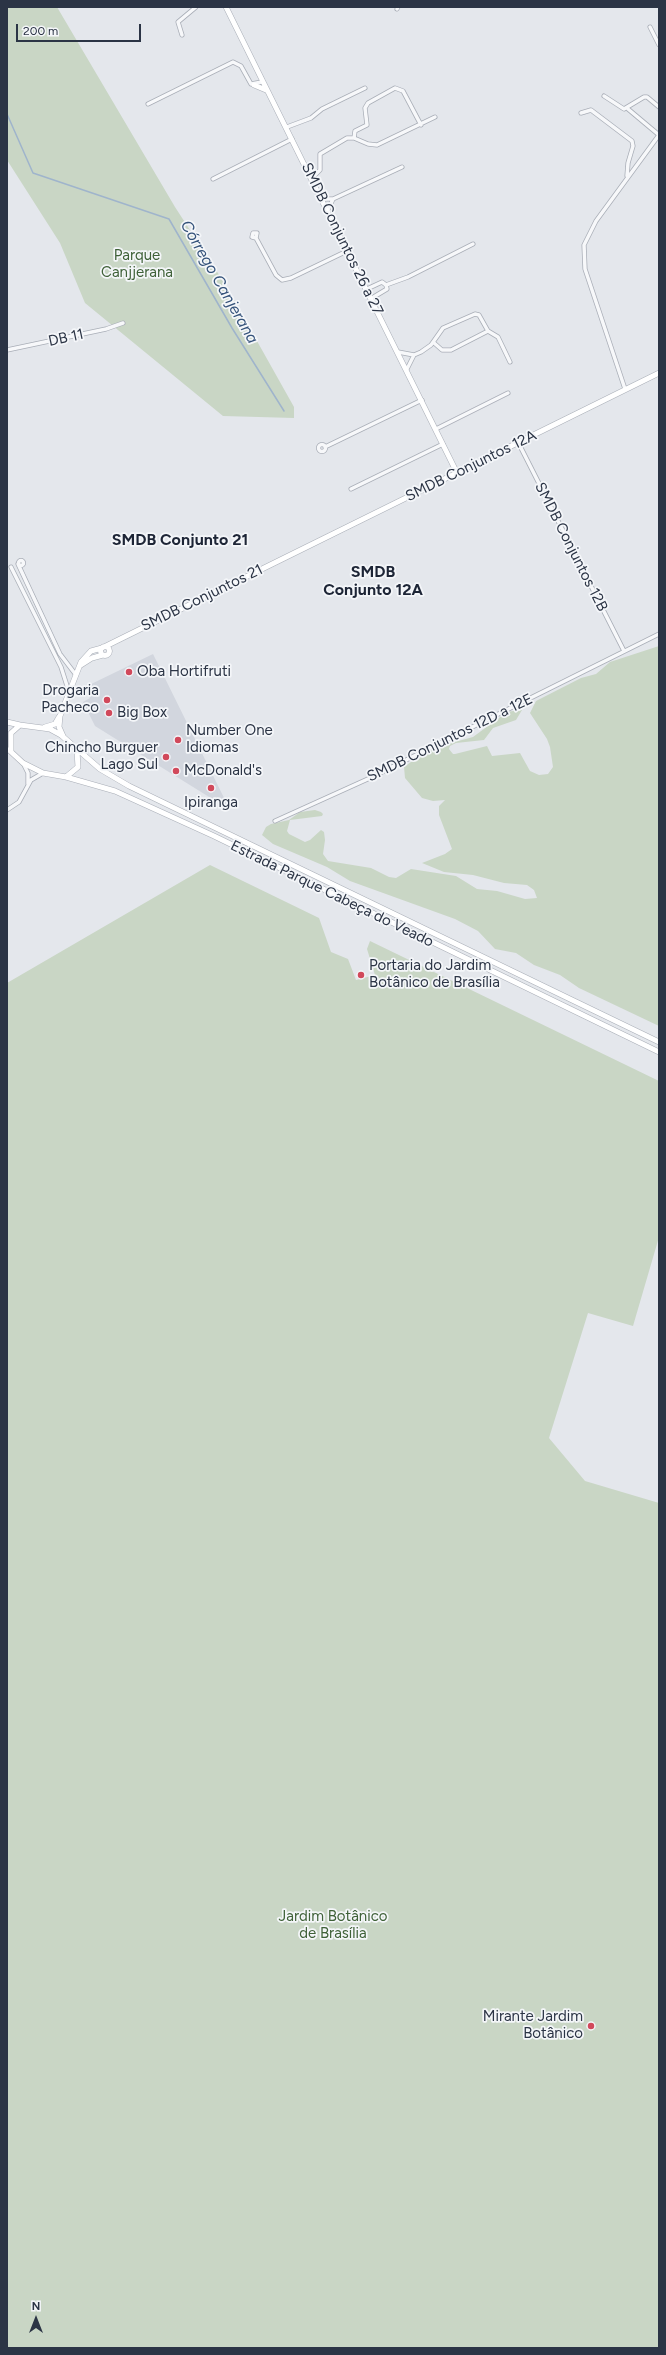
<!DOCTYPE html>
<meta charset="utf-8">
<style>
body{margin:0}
#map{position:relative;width:666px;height:2355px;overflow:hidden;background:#e4e7ec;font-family:Figtree,sans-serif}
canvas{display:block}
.frame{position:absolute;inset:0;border:8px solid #2b3445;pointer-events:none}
.north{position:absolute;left:16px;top:2299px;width:40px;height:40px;-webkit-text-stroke:3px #f4f6f9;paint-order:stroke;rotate:0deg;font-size:11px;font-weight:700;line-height:16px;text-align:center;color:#2b3445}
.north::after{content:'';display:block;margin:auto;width:14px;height:18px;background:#2b3445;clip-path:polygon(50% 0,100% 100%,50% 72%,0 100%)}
.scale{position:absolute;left:16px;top:24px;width:125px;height:18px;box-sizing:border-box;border:2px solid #2b3445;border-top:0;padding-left:5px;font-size:12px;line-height:14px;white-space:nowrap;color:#2b3445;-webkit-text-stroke:3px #f4f6f9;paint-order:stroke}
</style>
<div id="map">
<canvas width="666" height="2355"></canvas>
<div class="frame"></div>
<div class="north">N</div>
<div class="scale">200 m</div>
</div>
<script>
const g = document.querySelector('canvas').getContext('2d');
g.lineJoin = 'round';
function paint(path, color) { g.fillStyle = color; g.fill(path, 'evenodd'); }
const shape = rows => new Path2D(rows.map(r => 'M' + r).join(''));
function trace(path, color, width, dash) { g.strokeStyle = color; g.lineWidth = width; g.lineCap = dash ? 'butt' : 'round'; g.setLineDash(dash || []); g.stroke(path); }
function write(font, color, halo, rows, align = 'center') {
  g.font = font + ' Figtree,sans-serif'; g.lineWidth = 3.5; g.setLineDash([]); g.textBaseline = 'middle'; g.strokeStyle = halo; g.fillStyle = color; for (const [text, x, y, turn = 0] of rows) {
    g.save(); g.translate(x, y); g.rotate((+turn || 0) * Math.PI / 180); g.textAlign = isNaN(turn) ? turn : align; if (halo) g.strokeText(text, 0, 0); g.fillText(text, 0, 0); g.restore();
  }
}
paint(shape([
 [153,654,230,810,95,726,83,702,90,698,85,687]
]), '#d2d6de');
paint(shape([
 [7,7,57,7,175,207,225,284,294,407,294,418,223,416,85,303,60,243,7,160],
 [659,646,659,1026,579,988,560,975,534,965,516,953,495,949,478,931,455,919,350,881,327,867,273,844,262,835,266,827,271,824,289,820,300,812,315,810,321,812,323,814,322,816,290,820,287,831,289,834,305,842,310,840,321,830,324,832,325,840,323,854,328,861,371,868,389,877,396,878,411,869,456,876,477,889,497,891,525,899,537,898,534,890,527,885,504,883,473,875,444,872,422,863,445,854,452,849,439,815,439,806,445,800,433,801,422,798,405,778,404,767,429,749,473,737,507,712,519,710,522,710,516,720,493,728,484,740,456,743,450,746,449,749,453,754,455,754,487,746,492,756,520,753,530,771,539,775,548,774,553,767,550,747,547,739,530,713,536,701,581,678,596,674,610,662],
 [210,865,319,918,331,952,348,959,356,980,375,975,367,949,370,941,659,1081,659,1237,633,1326,588,1313,549,1438,585,1481,659,1503,659,2348,7,2348,7,983]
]), '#c9d6c5');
trace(shape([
 [7,114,33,173,169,219,232,328,284,411]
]), '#9fb4cc', 1.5);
const street = shape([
 [397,9,398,7],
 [650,27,659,45],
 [182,35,178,22,196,7],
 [604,96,624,109,644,97,647,97,659,107],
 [148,104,233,62,241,66,251,84,262,82],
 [628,109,659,135],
 [581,113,591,110,632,141,633,146,628,163,627,176],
 [287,127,311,118,322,109,365,88],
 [354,138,355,131,367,125,365,108,368,103,395,88,403,91,421,125],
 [312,178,320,170,320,154,347,138,354,138,368,144,377,145,435,117],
 [213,179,292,139],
 [322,199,333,199,402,167],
 [328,210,333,199],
 [256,238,257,233,253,233,252,237,256,238,276,275,282,280,291,278,347,251],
 [386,285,408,277,473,244],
 [367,289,382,282,386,285,387,289,372,298],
 [433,342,442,350,451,350,488,331],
 [7,350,106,329,123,323],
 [398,352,414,355,421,352,431,345,443,328,475,314,479,315,488,331,498,337,510,362],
 [407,369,414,355],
 [625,389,585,269,584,245,596,221,659,135],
 [436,429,508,393],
 [518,442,624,651],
 '318.5 448a3.5 3.5 0 1 1 7 0a3.5 3.5 0 1 1-7 0Z',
 [325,447,422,400],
 [351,489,443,444],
 '18.5 563a2.5 2.5 0 1 1 5 0a2.5 2.5 0 1 1-5 0Z',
 [18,564,60,654,76,675],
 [11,567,61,667,69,692],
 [24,765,28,773,28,784],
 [7,810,19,802,31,780,43,773],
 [275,821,370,778,659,634]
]);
const secondary = shape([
 [226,7,457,473],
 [254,85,266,90],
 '100.5 651a4.5 4.5 0 1 1 9 0a4.5 4.5 0 1 1-9 0Z',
 [104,647,659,373],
 [81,665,92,658,103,655],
 [7,722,20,725],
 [45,727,55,724,59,717],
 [63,736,59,727,60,716,81,662,91,651,102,648],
 [9,750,23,763,43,773,66,777,115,791,214,836,659,1052],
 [11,751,11,733,20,725,50,729,61,735,100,769,129,786,659,1042],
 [66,777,78,767,77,751]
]);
trace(street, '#a9aeb7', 5);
trace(secondary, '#a9aeb7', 6);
trace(street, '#f7f8fa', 3.5);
trace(secondary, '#fff', 5);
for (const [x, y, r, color] of [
 [129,672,4,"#d1495b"],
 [107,700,4,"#d1495b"],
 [109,713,4,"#d1495b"],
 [178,740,4,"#d1495b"],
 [166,757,4,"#d1495b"],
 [176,771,4,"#d1495b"],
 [211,788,4,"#d1495b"],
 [361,975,4,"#d1495b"],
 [591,2026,4,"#d1495b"]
]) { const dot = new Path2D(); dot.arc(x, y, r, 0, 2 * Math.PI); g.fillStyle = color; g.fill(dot); trace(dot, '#f4f6f9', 1.5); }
write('15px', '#2b3445', '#f4f6f9', [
 ["SMDB Conjuntos 26 a 27",342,239,64],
 ["DB 11",66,338,-12],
 ["SMDB Conjuntos 12A",471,466,-26],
 ["SMDB Conjuntos 12B",571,547,63],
 ["SMDB Conjuntos 21",202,598,-26],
 ["SMDB Conjuntos 12D a 12E",450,738,-26],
 ["Estrada Parque Cabeça do Veado",332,894,26]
]);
write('15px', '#3f6138', '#f4f6f9', [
 ["Parque",137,256],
 ["Canjjerana",137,273],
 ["Jardim Botânico",333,1917],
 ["de Brasília",333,1934]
]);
write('15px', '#2b3445', '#f4f6f9', [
 ["Oba Hortifruti",137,672],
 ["Drogaria",99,691,"right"],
 ["Pacheco",99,708,"right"],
 ["Big Box",117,713],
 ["Number One",186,731],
 ["Idiomas",186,748],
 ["Chincho Burguer",158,748,"right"],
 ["Lago Sul",158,765,"right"],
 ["McDonald's",184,771],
 ["Ipiranga",211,803,"center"],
 ["Portaria do Jardim",369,966],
 ["Botânico de Brasília",369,983],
 ["Mirante Jardim",583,2017,"right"],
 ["Botânico",583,2034,"right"]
], 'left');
write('italic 16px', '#34527a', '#f4f6f9', [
 ["Córrego Canjerana",219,282,60]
]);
write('bold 16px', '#1d2536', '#f4f6f9', [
 ["SMDB Conjunto 21",180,540],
 ["SMDB",373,572],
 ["Conjunto 12A",373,590]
]);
</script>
